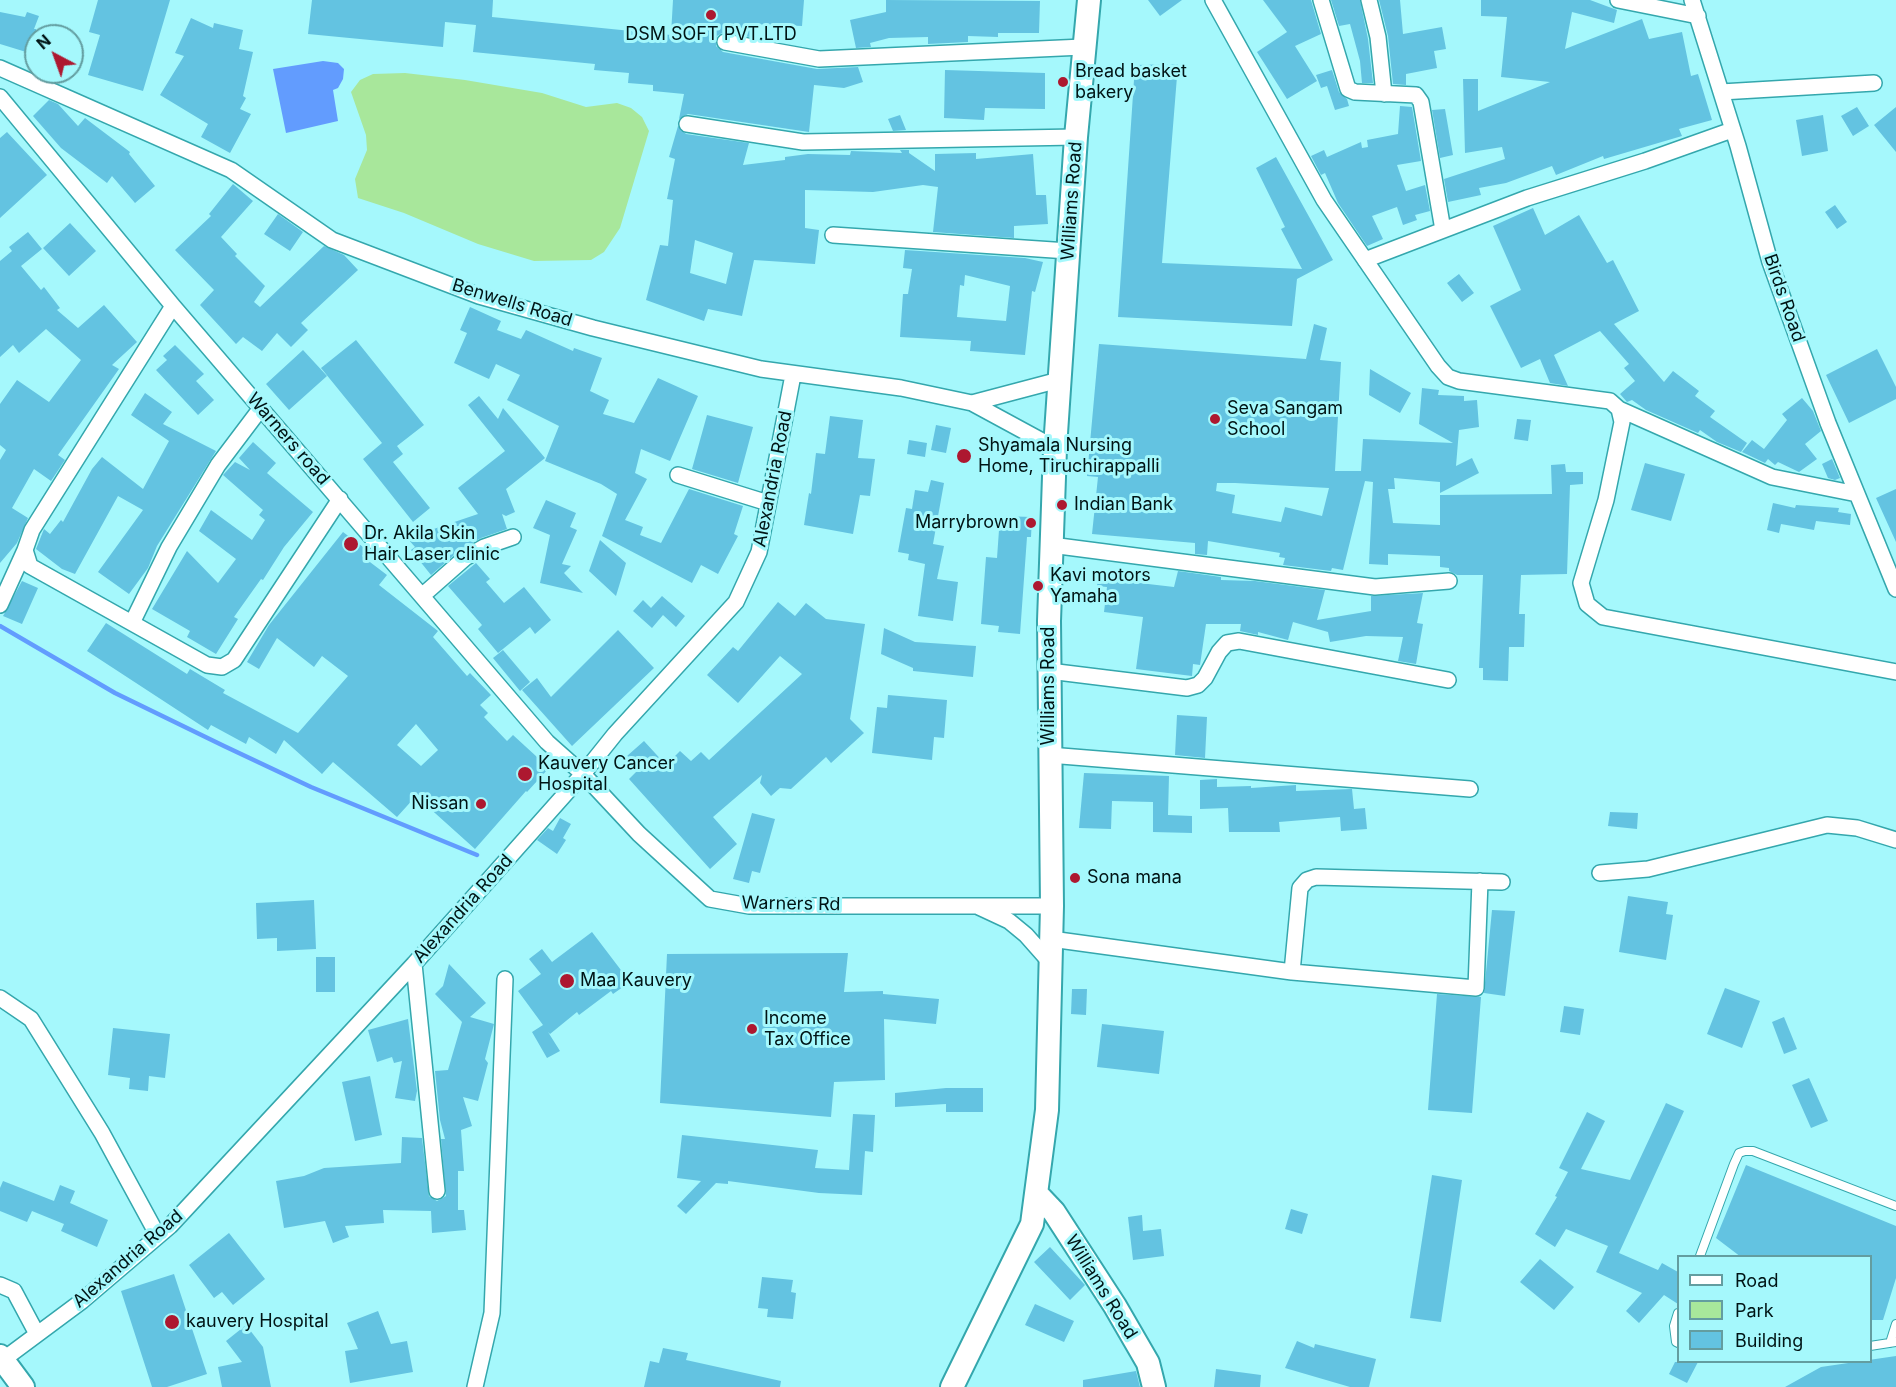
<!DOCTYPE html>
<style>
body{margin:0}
#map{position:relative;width:1896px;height:1387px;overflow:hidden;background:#a5f8fc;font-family:Inter,sans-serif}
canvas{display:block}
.legend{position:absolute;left:1677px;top:1255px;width:195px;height:108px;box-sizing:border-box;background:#a5f8fc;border:2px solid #639da0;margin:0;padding:8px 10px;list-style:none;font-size:18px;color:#001415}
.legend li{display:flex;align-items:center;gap:12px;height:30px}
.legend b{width:30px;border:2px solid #639da0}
.north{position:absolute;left:24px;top:24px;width:60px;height:60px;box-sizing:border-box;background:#a5f8fc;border:2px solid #639da0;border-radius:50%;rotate:319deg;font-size:16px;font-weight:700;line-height:24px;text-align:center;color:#001415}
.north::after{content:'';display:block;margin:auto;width:21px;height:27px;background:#ad1830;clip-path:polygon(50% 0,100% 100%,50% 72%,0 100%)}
</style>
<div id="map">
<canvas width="1896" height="1387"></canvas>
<ul class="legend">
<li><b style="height:8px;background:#fff"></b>Road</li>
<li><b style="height:16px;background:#a8e79b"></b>Park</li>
<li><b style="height:16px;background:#63c3e1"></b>Building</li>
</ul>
<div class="north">N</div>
</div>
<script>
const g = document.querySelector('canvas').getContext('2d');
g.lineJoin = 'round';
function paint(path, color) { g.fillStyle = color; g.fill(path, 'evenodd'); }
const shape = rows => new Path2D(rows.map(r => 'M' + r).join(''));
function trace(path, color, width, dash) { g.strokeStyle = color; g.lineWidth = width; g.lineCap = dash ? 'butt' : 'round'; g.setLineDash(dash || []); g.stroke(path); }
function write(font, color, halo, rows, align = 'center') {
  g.font = font + ' Inter,sans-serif'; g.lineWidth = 6; g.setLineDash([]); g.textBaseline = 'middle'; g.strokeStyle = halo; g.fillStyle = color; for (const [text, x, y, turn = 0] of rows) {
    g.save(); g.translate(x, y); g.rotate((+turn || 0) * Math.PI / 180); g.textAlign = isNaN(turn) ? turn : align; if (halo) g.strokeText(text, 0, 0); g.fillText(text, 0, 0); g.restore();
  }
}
paint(shape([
 [405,73,465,80,542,93,586,107,617,103,631,108,642,117,649,131,620,228,604,252,591,260,534,261,478,244,404,213,358,198,355,179,367,150,366,135,351,92,360,80,373,74]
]), '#a8e79b');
paint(shape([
 [323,61,338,63,344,69,343,79,338,88,333,90,338,121,286,133,273,69]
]), '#629cfe');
trace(shape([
 [0,626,115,693,224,746,311,787,477,855]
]), '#629cfe', 4.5);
paint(shape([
 [98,0,170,0,143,91,88,75,100,35,89,32],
 [312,0,493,0,492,17,671,35,673,0,804,0,802,26,750,24,750,37,722,33,717,36,716,46,723,52,817,69,858,67,863,82,844,88,814,85,809,132,688,114,679,119,684,94,653,91,653,85,628,83,629,73,594,70,595,64,473,52,476,25,445,22,443,47,308,34],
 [886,0,1040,1,1039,33,998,33,998,37,968,36,968,42,928,44,928,37,889,38,870,43,871,47,856,48,850,20,886,12],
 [1148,0,1182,0,1160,16],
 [1263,0,1311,0,1321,34,1295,46,1317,81,1287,99,1257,52,1287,32],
 [1331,0,1360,0,1368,39,1373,83,1362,83,1360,61,1350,24,1339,26],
 [1379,0,1400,0,1403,34,1442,27,1446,49,1434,51,1437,68,1406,74,1406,85,1393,84,1388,36],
 [1481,0,1590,0,1617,10,1614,23,1572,12,1565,49,1642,19,1649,39,1682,32,1691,76,1698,74,1712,120,1679,129,1682,136,1604,159,1603,156,1556,175,1552,166,1506,183,1479,188,1481,195,1448,202,1444,179,1505,159,1502,147,1465,153,1463,79,1478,79,1478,111,1550,82,1501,77,1507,17,1481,16],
 [0,12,25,17,27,12,39,16,34,29,36,29,36,55,0,44],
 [191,18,213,28,214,23,243,30,239,49,253,52,243,96,246,98,240,109,251,114,230,153,201,137,208,124,160,95,184,56,175,53],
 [1178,64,1162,263,1302,269,1281,229,1285,227,1256,168,1276,157,1333,260,1297,279,1292,326,1118,317,1135,65],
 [945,70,1045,73,1045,109,985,108,984,120,944,118],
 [1332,70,1339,92,1347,99,1349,106,1335,110,1327,86,1321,88,1316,75],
 [49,100,58,104,78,126,85,118,130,152,129,154,155,186,135,203,112,176,107,183,61,148,33,116],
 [1400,106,1412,107,1421,161,1397,165,1406,191,1425,185,1430,211,1415,215,1417,220,1403,225,1397,207,1372,216,1383,239,1367,246,1338,203,1325,173,1321,175,1311,156,1324,150,1327,157,1361,142,1362,148,1368,147,1367,140,1398,134],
 [1857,107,1869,126,1853,136,1841,116],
 [1896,107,1896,152,1874,125],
 [1445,109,1453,155,1440,158,1432,110],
 [900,115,906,130,893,131,888,119],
 [1823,115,1828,151,1802,156,1796,120],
 [678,126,686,134,749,143,743,165,785,160,785,157,808,154,850,155,851,151,902,153,900,150,909,150,909,153,935,171,935,154,976,153,976,159,1033,154,1036,195,1046,195,1048,224,1014,226,1014,238,933,232,938,187,923,185,873,192,805,190,805,228,819,230,815,264,754,260,742,316,708,309,704,321,646,300,660,245,668,246,673,200,667,199,675,159,669,157],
 [695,240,733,253,726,284,690,273],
 [7,132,47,175,0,218,0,138],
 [233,184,253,201,221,237,237,254,235,256,265,286,254,302,260,307,324,246,344,255,358,270,301,323,308,330,291,347,277,333,262,351,243,337,236,344,200,305,214,290,175,250,211,216,209,214],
 [1835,205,1847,222,1837,229,1825,212],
 [1533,208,1545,235,1579,215,1607,263,1613,260,1639,311,1614,324,1664,382,1673,371,1699,391,1695,396,1715,411,1710,417,1747,443,1741,452,1717,442,1700,430,1698,433,1646,410,1632,400,1627,402,1620,394,1635,381,1624,368,1629,364,1600,331,1554,355,1568,386,1550,383,1540,359,1521,368,1490,306,1521,290,1493,226],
 [278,214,303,232,290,251,264,234],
 [70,223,96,251,69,276,43,248],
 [28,232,42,249,21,266,41,290,44,287,60,308,57,310,78,328,104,305,137,342,112,365,119,369,58,455,65,460,51,481,34,469,12,508,28,518,17,543,0,563,0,460,6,450,0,445,0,404,17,380,49,402,81,360,46,329,19,353,13,345,0,357,0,261,12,251,9,247],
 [905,250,1025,258,1043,262,1035,292,1032,291,1025,355,970,351,971,341,900,337,903,294,908,294,912,269,903,268],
 [965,275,1010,286,1006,321,957,317,960,285,964,286],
 [1459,274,1474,293,1462,302,1447,283],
 [470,307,501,321,497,330,521,339,526,330,573,351,574,348,602,358,590,391,609,400,603,414,634,423,658,378,698,396,670,461,641,449,635,473,647,479,625,520,643,527,640,535,661,543,689,489,743,506,734,534,738,536,718,574,701,565,692,583,602,536,617,494,601,484,545,461,559,426,507,400,520,375,496,364,489,379,454,363,467,333,460,330],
 [1314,324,1327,328,1320,360,1341,362,1335,471,1361,471,1363,439,1453,443,1419,424,1422,388,1439,390,1438,395,1464,396,1464,401,1477,400,1479,427,1459,430,1456,466,1472,458,1479,473,1440,493,1440,482,1394,478,1395,489,1388,489,1393,523,1440,525,1440,495,1552,494,1551,465,1565,464,1566,472,1583,472,1583,484,1570,485,1567,574,1521,575,1519,614,1525,614,1524,647,1509,647,1508,681,1483,680,1483,668,1479,668,1483,575,1457,575,1449,571,1449,568,1440,567,1440,556,1388,554,1388,565,1369,564,1373,482,1365,481,1343,570,1332,568,1331,571,1283,565,1285,558,1279,557,1280,553,1208,541,1207,555,1195,554,1195,543,1092,534,1098,477,1087,476,1099,344,1306,359],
 [1217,483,1235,483,1329,488,1322,516,1285,507,1281,522,1232,513,1235,495,1216,491],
 [356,340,424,425,397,446,403,454,393,462,430,508,413,522,363,459,382,443,321,368],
 [175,345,204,374,196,381,214,400,198,415,156,370,167,360,163,356],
 [1877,349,1896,387,1896,399,1849,423,1826,375],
 [303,350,327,376,289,410,266,384],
 [1370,369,1411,393,1400,413,1369,395],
 [145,393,172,412,163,424,216,451,157,546,148,568,129,594,98,572,143,510,118,496,75,574,62,569,36,549,44,529,50,534,61,520,63,522,92,469,102,457,143,489,169,441,131,415],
 [479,396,498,419,503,408,545,458,506,489,515,512,506,516,502,514,507,529,481,538,460,550,431,575,411,550,415,547,407,538,478,514,458,488,505,451,468,405],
 [1802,398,1813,411,1821,431,1805,444,1817,459,1799,472,1778,462,1775,465,1768,459,1765,463,1742,452,1752,440,1764,449,1787,420,1782,414],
 [707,415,753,427,738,483,692,469],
 [830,416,863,420,858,458,875,459,870,496,860,495,853,534,804,525,809,493,811,494,816,453,825,454],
 [1517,419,1531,420,1528,441,1514,439],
 [936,425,951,428,946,453,931,450],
 [909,440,927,443,925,457,907,454],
 [253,442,276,463,267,473,313,512,284,547,263,580,261,579,234,617,238,619,216,654,187,637,190,631,152,609,187,551,218,583,236,559,199,531,211,510,252,540,265,520,259,515,263,510,223,475,235,462,250,470,239,458],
 [1832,459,1840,478,1835,480,1828,478,1822,464],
 [1645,463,1685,474,1671,521,1631,510],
 [931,480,944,483,933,544,944,546,937,579,958,582,953,621,918,616,925,564,908,560,909,554,898,552,906,508,912,509,915,490,928,492],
 [1896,489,1896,542,1876,498],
 [546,500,576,513,570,527,577,530,562,564,571,566,564,573,583,593,540,583,550,535,533,528],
 [1773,503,1795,508,1796,505,1839,508,1838,512,1851,514,1850,525,1816,521,1814,530,1781,524,1779,533,1767,530],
 [1000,516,1032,517,1031,537,1027,537,1020,634,998,632,999,626,981,624,986,557,997,558],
 [343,532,367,550,362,556,387,575,379,585,438,631,433,637,467,676,470,673,491,695,480,705,488,713,484,717,507,741,513,735,549,768,527,792,526,791,475,849,416,796,397,817,333,762,322,774,284,740,276,754,249,737,246,744,211,725,208,730,87,651,106,623,187,674,190,669,225,690,223,693,298,733,348,676,322,656,314,667,277,638,259,669,247,662,269,625],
 [416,724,438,750,421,766,397,745],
 [600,540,626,563,616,596,589,571],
 [476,563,490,579,486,582,504,603,524,587,551,620,535,634,530,627,498,653,478,629,482,625,448,586],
 [1099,571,1131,577,1131,582,1174,587,1178,571,1221,577,1221,580,1255,581,1325,590,1317,620,1371,611,1371,596,1423,593,1417,623,1423,624,1416,664,1398,661,1403,637,1366,636,1330,642,1328,632,1293,622,1288,640,1258,632,1258,635,1240,631,1241,624,1206,624,1200,665,1193,664,1192,676,1136,669,1143,617,1104,612,1107,587,1097,586],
 [22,581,38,588,22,624,3,616],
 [662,596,685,616,676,627,663,615,652,628,633,611,643,600,651,608],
 [778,602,795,616,806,603,826,619,865,624,850,719,864,733,831,763,826,757,791,789,780,788,771,796,760,783,762,775,713,817,737,844,710,869,629,779,639,769,627,756,644,741,666,765,680,751,691,761,701,752,709,760,802,674,780,656,738,703,707,675,733,647,738,651],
 [884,628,915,642,976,646,973,677,913,671,913,668,881,654],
 [618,630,654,668,572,746,522,690,537,678,551,697],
 [503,650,530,682,520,691,493,658],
 [888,695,947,700,944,738,934,737,932,760,872,753,877,707,887,708],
 [1177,715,1207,717,1205,758,1175,755],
 [1084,773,1169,776,1168,815,1192,816,1192,833,1153,832,1153,802,1112,801,1111,829,1079,828],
 [1217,779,1217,787,1251,786,1251,788,1296,785,1296,791,1352,789,1354,809,1365,808,1367,829,1341,831,1340,817,1279,822,1280,832,1229,832,1228,808,1200,809,1200,780],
 [1610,812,1638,813,1637,829,1608,826],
 [752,813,775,819,760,873,752,871,749,883,733,879],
 [560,818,571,824,563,838,566,840,557,854,537,840,548,828,553,831],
 [1628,896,1668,902,1666,914,1673,915,1666,960,1619,952],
 [314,900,316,949,277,951,277,938,257,939,256,903],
 [1492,910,1515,911,1505,996,1484,993],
 [592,932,630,982,613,994,611,991,579,1015,577,1012,550,1034,548,1032,560,1051,547,1058,532,1032,543,1025,518,991,541,974,529,959,542,949,552,962],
 [848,953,844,992,883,991,883,994,939,999,936,1024,884,1019,885,1080,834,1082,831,1117,660,1103,667,954],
 [316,957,335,957,335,992,316,992],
 [449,964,486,1003,470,1017,494,1024,485,1059,488,1063,478,1101,463,1097,472,1126,461,1130,464,1171,458,1171,458,1210,464,1210,466,1230,432,1233,431,1211,383,1210,384,1223,345,1226,349,1237,333,1243,325,1221,284,1228,276,1181,304,1176,324,1168,401,1163,402,1137,422,1138,429,1196,437,1201,446,1196,441,1139,445,1139,440,1120,435,1071,448,1070,462,1022,435,994,443,986],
 [1725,988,1760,1001,1742,1048,1707,1034],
 [1072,989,1087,989,1086,1015,1071,1014],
 [1437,994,1481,997,1472,1113,1428,1110],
 [1564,1006,1584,1009,1580,1035,1560,1032],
 [1784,1017,1797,1049,1784,1054,1772,1022],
 [408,1019,417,1091,415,1101,395,1098,402,1061,394,1063,392,1057,377,1062,368,1030],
 [1102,1024,1164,1031,1159,1074,1097,1067],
 [113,1028,170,1034,165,1078,149,1076,148,1091,129,1089,130,1078,108,1075],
 [370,1076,382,1135,355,1141,342,1082],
 [1809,1078,1828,1121,1811,1128,1792,1085],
 [946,1088,983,1088,983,1112,946,1112,946,1104,895,1107,895,1093],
 [1666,1103,1684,1111,1619,1253,1658,1270,1662,1263,1678,1272,1678,1304,1664,1295,1639,1323,1626,1311,1642,1293,1596,1272,1608,1246,1566,1229,1555,1247,1535,1234,1557,1197,1555,1196,1568,1172,1559,1168,1587,1112,1605,1121,1581,1169,1630,1180],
 [853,1114,875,1115,873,1152,865,1151,862,1195,819,1193,728,1181,728,1184,716,1183,686,1214,677,1206,701,1181,677,1178,682,1135,818,1150,815,1168,849,1170],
 [1746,1165,1896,1226,1896,1278,1883,1320,1870,1320,1870,1257,1741,1257,1716,1238],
 [1432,1175,1462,1180,1441,1322,1410,1318],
 [3,1181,54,1201,60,1185,75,1191,70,1203,108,1220,97,1247,61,1231,64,1224,32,1211,27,1222,0,1211,0,1188],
 [1291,1209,1308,1214,1302,1234,1285,1229],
 [1142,1215,1143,1231,1161,1229,1164,1256,1133,1260,1128,1217],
 [229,1233,265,1279,233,1305,222,1292,214,1298,189,1265],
 [1050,1247,1085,1285,1070,1300,1034,1262],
 [1540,1259,1574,1287,1554,1310,1520,1282],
 [174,1274,207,1374,167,1387,152,1387,121,1291],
 [762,1277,793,1280,791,1292,796,1293,793,1319,767,1317,768,1309,758,1308],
 [1035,1304,1074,1321,1064,1342,1025,1325],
 [378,1311,391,1344,407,1341,413,1372,350,1383,345,1351,358,1349,347,1323],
 [246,1325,263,1347,271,1387,222,1387,218,1367,242,1362,226,1341],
 [1297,1341,1314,1348,1315,1344,1376,1359,1369,1387,1350,1387,1285,1368],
 [663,1348,688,1353,686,1360,781,1381,780,1387,644,1387,650,1361,659,1363],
 [1896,1356,1896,1387,1785,1387,1821,1367],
 [1675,1362,1698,1362,1687,1383,1669,1374],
 [1216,1369,1261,1375,1260,1387,1214,1387],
 [1136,1371,1140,1387,1083,1387,1083,1380]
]), '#63c3e1');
const lane = shape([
 [1700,1256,1734,1164,1739,1153,1745,1151,1753,1151,1896,1206],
 [1678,1313,1674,1326,1676,1342,1678,1343],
 [1890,1343,1896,1324],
 [1870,1346,1896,1342]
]);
const street = shape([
 [1213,0,1324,200,1438,366,1448,377,1459,381,1610,401,1619,409,1622,422,1606,500,1581,583,1587,604,1603,617,1896,672],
 [1321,0,1348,89,1355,92,1416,95,1421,102,1443,230],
 [1369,0,1378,37,1384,94],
 [1618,0,1698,16],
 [1692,0,1738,146,1770,262,1828,423,1896,589],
 [725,42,819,59,1083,47],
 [0,68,231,170,332,240,479,296,593,328,761,369,901,388,972,403,1055,448],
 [1721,92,1874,83],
 [0,97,173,306,547,742,583,774,639,834,710,899,749,906,1052,906],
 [687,124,803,142,1076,137],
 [833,235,1068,251],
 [1365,260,1527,198,1645,161,1732,130],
 [173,306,32,530,25,550,30,566,207,665,222,667,234,660,340,499],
 [972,403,1059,380],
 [1619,409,1772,477,1857,494],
 [678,475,768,503],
 [1051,545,1375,587,1449,581],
 [423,595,465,558,484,547,513,537],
 [0,605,25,550],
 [132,623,169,547,218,465,261,408],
 [1049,671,1187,688,1198,685,1205,678,1219,652,1227,643,1239,641,1448,680],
 [1049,755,1470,789],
 [1600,873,1648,869,1827,825,1857,828,1896,840],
 [979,907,1009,921,1026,935,1049,961],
 [1051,939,1292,972,1476,988,1480,881],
 [414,964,437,1191],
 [1292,972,1300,888,1307,880,1316,877,1502,882],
 [0,998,31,1019,102,1133,158,1236],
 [0,1285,14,1291,37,1334],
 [4,1359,82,1301,170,1226,414,964,583,774,615,734,736,602,759,552,793,375],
 [475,1387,492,1313,505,979]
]);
const secondary = shape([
 [1036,1193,1054,1212,1115,1306,1148,1363,1154,1387],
 [0,1356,23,1387],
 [952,1387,1032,1224,1047,1110,1052,906,1049,621,1055,448,1076,137,1089,0]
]);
trace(lane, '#34a7ad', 10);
trace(street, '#34a7ad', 18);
trace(secondary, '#34a7ad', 26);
trace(lane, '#fff', 8);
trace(street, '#fff', 15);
trace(secondary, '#fff', 22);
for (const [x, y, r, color] of [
 [711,15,6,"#ad1830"],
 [1063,82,6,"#ad1830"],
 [1215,419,6,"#ad1830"],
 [964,456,8,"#ad1830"],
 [1062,505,6,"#ad1830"],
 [1031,523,6,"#ad1830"],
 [351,544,8,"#ad1830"],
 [1038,586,6,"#ad1830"],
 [525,774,8,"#ad1830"],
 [481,804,6,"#ad1830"],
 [1075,878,6,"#ad1830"],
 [567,981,8,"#ad1830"],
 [752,1029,6,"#ad1830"],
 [172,1322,8,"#ad1830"]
]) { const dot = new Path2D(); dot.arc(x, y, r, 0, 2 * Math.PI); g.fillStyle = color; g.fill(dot); trace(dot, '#a5f8fc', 2); }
write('18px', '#001415', '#a5f8fc', [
 ["DSM SOFT PVT.LTD",711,35,"center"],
 ["Bread basket",1075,72],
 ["bakery",1075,93],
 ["Seva Sangam",1227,409],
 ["School",1227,430],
 ["Shyamala Nursing",978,446],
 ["Home, Tiruchirappalli",978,467],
 ["Indian Bank",1074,505],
 ["Marrybrown",1019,523,"right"],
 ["Dr. Akila Skin",364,534],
 ["Hair Laser clinic",364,555],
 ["Kavi motors",1050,576],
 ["Yamaha",1050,597],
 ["Kauvery Cancer",538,764],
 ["Hospital",538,785],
 ["Nissan",469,804,"right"],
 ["Sona mana",1087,878],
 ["Maa Kauvery",580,981],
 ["Income",764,1019],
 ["Tax Office",764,1040],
 ["kauvery Hospital",186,1322]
], 'left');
write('18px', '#001415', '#a5f8fc', [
 ["Williams Road",1072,201,-86],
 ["Birds Road",1784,298,71],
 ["Benwells Road",512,303,17],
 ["Warners road",288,439,49],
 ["Alexandria Road",773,479,-79],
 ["Williams Road",1049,686,-90],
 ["Warners Rd",791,904,1],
 ["Alexandria Road",463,909,-48],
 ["Alexandria Road",128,1259,-41],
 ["Williams Road",1101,1287,58]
]);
</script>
